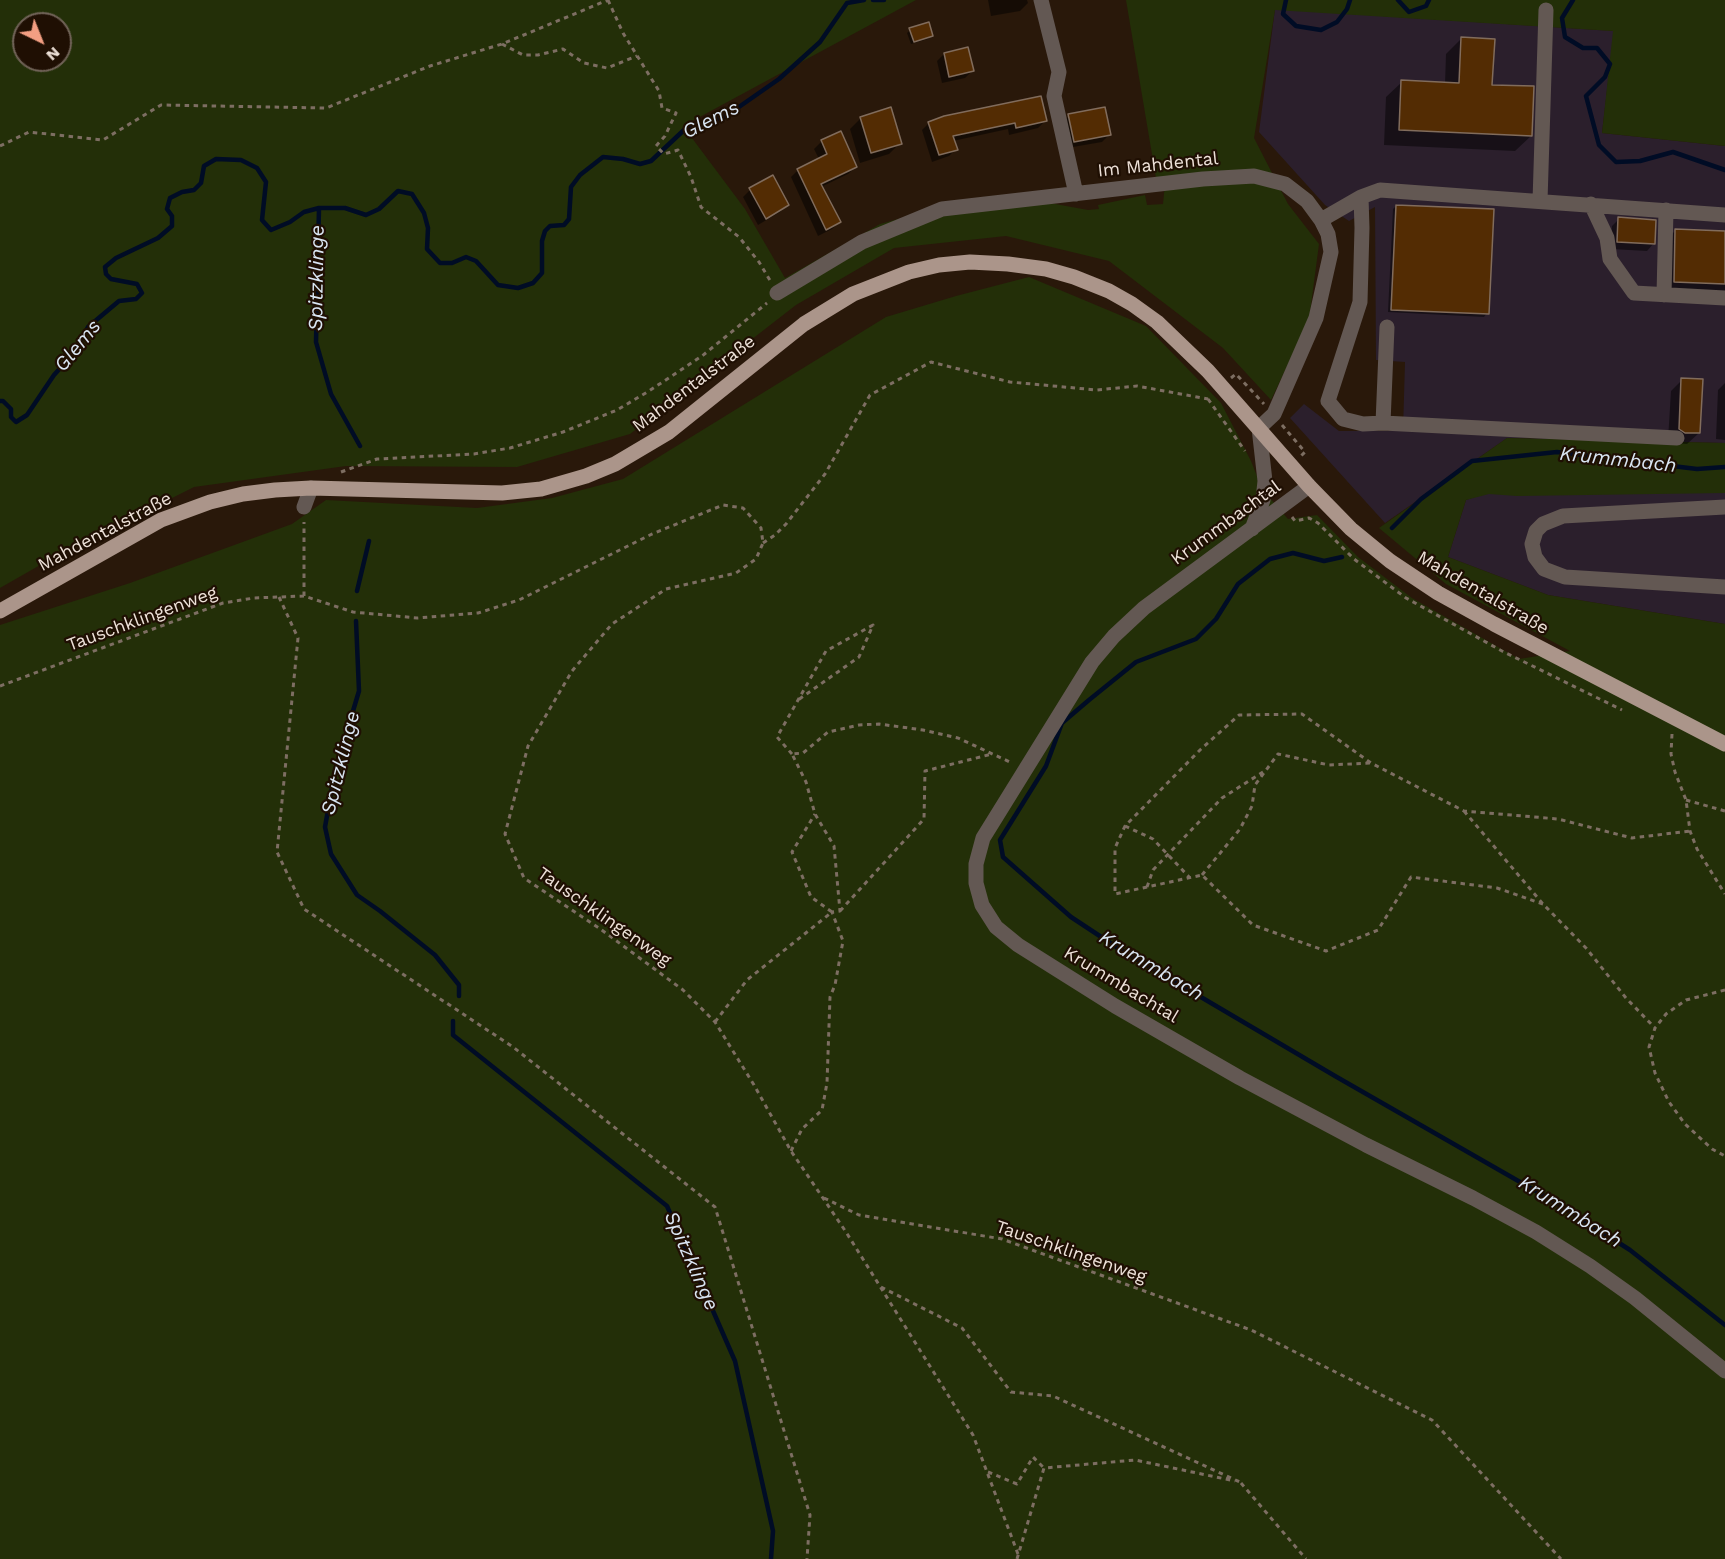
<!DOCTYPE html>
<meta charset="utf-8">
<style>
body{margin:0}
#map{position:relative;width:1725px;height:1559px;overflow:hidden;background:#29180a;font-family:"Work Sans",sans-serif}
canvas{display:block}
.north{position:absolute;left:12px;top:12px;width:60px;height:60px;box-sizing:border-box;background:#1f0f03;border:2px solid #716358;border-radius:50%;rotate:137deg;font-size:16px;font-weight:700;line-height:24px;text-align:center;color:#ede1d8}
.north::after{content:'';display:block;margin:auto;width:21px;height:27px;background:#f39f83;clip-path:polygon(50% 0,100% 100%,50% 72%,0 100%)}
</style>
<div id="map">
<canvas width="1725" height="1559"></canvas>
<div class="north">N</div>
</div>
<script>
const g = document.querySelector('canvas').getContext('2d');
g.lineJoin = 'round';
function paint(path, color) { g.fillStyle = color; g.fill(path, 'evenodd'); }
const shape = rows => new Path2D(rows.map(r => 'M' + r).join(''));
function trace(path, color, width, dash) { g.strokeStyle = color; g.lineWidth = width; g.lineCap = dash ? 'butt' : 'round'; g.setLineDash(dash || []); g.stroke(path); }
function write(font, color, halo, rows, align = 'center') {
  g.font = font + ' "Work Sans",sans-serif'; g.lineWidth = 4.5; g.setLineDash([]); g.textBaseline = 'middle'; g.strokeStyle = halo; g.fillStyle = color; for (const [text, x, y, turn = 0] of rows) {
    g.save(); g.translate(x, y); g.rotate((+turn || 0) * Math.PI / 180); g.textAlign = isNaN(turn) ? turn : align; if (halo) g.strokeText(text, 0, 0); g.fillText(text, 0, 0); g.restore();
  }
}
paint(shape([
 [1275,9,1614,31,1602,133,1725,146,1725,443,1507,438,1385,523,1290,418,1304,404,1339,431,1403,431,1405,362,1376,360,1375,207,1349,221,1325,205,1259,132],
 [1725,479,1725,624,1548,595,1448,557,1466,500,1510,484]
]), '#2b1f2c');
paint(shape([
 [0,0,916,0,683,126,745,209,785,278,880,224,956,203,1028,199,1088,210,1099,209,1098,205,1145,195,1147,205,1163,204,1165,184,1157,184,1126,0,1725,0,1725,146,1602,133,1613,31,1275,10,1254,138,1288,204,1319,244,1309,320,1271,400,1223,348,1109,261,1006,236,894,248,796,305,630,434,517,467,346,466,194,487,56,556,0,588],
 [24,24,60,24,60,60,24,60],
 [1029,277,1146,326,1221,403,1251,461,1262,489,1288,519,1317,515,1358,557,1412,598,1519,659,1570,651,1446,584,1379,528,1507,438,1725,443,1725,493,1517,496,1489,494,1466,500,1448,557,1548,595,1725,624,1725,1559,0,1559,0,625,130,583,292,524,326,500,477,508,552,498,623,479,886,317,956,296]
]), '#232f08');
paint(shape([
 [988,0,1027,0,1028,3,1020,11,991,16],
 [910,30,931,35,928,39,911,44,907,33],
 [1462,38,1491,86,1531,136,1515,151,1384,145,1386,97,1402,82,1445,84,1446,54],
 [944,54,972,71,965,78,942,83,937,61],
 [1069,116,1110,134,1102,142,1067,148,1062,123],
 [861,118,900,143,889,154,860,163,850,129],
 [1045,121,1038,128,1009,135,1008,129,953,141,956,149,949,156,932,162,922,130,929,123],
 [840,133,856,167,848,174,821,187,840,222,832,229,818,236,791,177,798,170,819,159,814,149,821,142],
 [750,190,787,205,780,212,758,225,743,197],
 [1396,206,1487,313,1484,317,1388,312,1393,209],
 [1619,219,1654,243,1647,251,1611,249,1612,226],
 [1676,230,1725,232,1725,298,1661,295,1662,244],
 [1682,380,1699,433,1687,444,1673,443,1668,440,1671,391],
 [1725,383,1725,440,1716,439,1718,390]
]), '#0007');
trace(shape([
 [873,0,884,0],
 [1286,0,1283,14,1296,26,1321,30,1337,22,1347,9,1350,0],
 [1398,0,1409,12,1426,6,1429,0],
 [1573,0,1562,18,1565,37,1583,48,1597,48,1610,64,1605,77,1586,96,1599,145,1616,162,1640,161,1673,152,1725,170],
 [319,208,316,342,331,394,360,446],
 [0,401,3,401,11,409,11,417,16,422,27,415,54,375,73,354,88,327,119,301,136,299,142,293,137,284,111,279,106,274,105,267,116,258,158,238,172,226,172,216,167,209,170,198,182,192,194,190,201,183,204,166,216,159,241,160,257,168,266,182,262,220,271,230,290,222,304,212,319,208,345,208,366,215,379,209,398,191,412,194,424,213,428,228,427,249,440,263,452,263,466,257,476,261,498,285,518,288,533,283,542,273,542,241,545,231,550,226,564,225,569,219,571,187,580,175,603,157,623,159,640,164,651,161,684,130,726,116,779,79,820,42,847,3,864,0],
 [1392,528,1421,499,1472,461,1557,452,1697,469,1725,467],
 [1342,557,1324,561,1293,553,1270,559,1238,584,1216,619,1196,639,1136,662,1089,700,1062,723,1046,766,1000,840,1003,857,1071,917,1121,950,1335,1076,1555,1202,1630,1250,1725,1325],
 [357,591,369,541],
 [356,621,359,691,335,771,325,827,331,854,357,895,380,911,435,955,459,985,459,996],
 [453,1021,453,1035,667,1206,735,1361,773,1531,771,1559]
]), '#000c25', 4.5);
const building = shape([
 [929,22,933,36,914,42,909,28,929,22],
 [1461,37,1495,39,1492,85,1534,86,1532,136,1399,130,1401,80,1459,83,1461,37],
 [968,47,974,71,949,77,944,53,968,47],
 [1041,96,1047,121,1016,128,1015,123,953,136,958,150,939,155,928,122,944,116,1041,96],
 [891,107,902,144,871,153,860,117,891,107],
 [1105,107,1111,135,1074,142,1068,114,1105,107],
 [841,131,857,167,821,184,841,222,826,230,797,169,827,154,821,140,841,131],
 [773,175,789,205,766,219,749,188,773,175],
 [1396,205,1494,209,1489,314,1391,310,1396,205],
 [1618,217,1656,220,1655,244,1617,242,1618,217],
 [1675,229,1725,231,1725,284,1674,282,1675,229],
 [1681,378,1703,379,1700,433,1685,433,1679,429,1681,378]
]);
paint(building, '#532c03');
trace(building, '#816c5c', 1.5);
trace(shape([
 [608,0,623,33,659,91,662,108,676,113,665,136,656,146,664,154,678,150,691,177,701,207,739,237,759,262,771,282],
 [502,44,523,55,538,55,563,49,584,63,607,68,637,56],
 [0,146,29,132,103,140,161,105,326,108,430,66,502,44,608,0],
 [1231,378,1236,374,1264,404],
 [1208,399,1245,451],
 [1282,425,1305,452,1301,456],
 [341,472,377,459,474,454,510,448,563,432,617,410,649,391,702,356,767,303],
 [1292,517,1295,521,1309,518,1318,523,1354,559,1406,598,1502,651,1622,710],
 [763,543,775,535,786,524,825,474,870,395,931,362,1010,382,1097,390,1137,386,1208,399,1211,396],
 [304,596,304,522],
 [279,597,298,638,277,852,304,909,513,1047,715,1207,810,1515,807,1559],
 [0,686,223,603,254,598,304,596,353,612,417,618,478,613,519,600,652,534,723,505,743,508,761,528,763,543,756,559,736,573,666,589,612,624,572,671,528,746,505,834,524,878,599,928,683,990,715,1022,754,1085,791,1151,846,1232,973,1435,1018,1554],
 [1672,734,1671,754,1675,772,1686,800,1690,831,1697,849,1725,894],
 [792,754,777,737,826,651,873,625,859,657,798,700],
 [1686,800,1725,811],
 [1464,811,1543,904,1586,948,1626,998,1655,1028],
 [1125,826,1153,839,1190,878],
 [1202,875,1240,829,1252,806,1255,785,1278,754,1329,765,1371,763],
 [1147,887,1153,870,1222,798,1263,772],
 [1543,904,1497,888,1411,877,1378,930,1326,951,1253,925,1202,875,1115,894,1115,848,1125,826,1200,750,1239,715,1302,714,1371,763,1464,811,1558,819,1632,838,1690,831],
 [840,911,924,819,925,771,992,754],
 [1725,990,1686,1000,1666,1014,1655,1028,1649,1047,1655,1073,1669,1102,1685,1124,1712,1149,1725,1156],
 [715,1022,747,980,832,912,811,897,792,852,815,814],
 [791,1151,802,1129,822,1110,827,1083,830,997,835,985,843,941,832,912,840,911,834,846,815,814,806,782,792,754,803,753,828,732,859,725,879,724,923,730,958,738,1012,763],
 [824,1198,859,1215,1002,1239,1251,1330,1432,1420,1561,1559],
 [881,1287,962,1328,1011,1392,1053,1396,1242,1483],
 [988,1472,1017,1484,1033,1457,1044,1468],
 [1241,1483,1306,1559],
 [1017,1559,1044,1468,1135,1460,1235,1481]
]), '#7d6e62', 3, [4.5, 4.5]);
trace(shape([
 [1041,0,1059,72,1054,96,1076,194],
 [1361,197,1380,190,1725,215],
 [1540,201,1546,10],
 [1591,204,1607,238,1610,259,1634,293,1725,298],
 [1321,220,1361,197,1362,228,1360,302,1328,401,1343,419,1363,424,1383,423,1387,327],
 [777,293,862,242,942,209,1203,179,1254,176,1285,184,1307,201,1321,220,1328,234,1331,252,1316,318,1274,414,1259,428,1265,481,1263,500,1252,529],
 [1664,295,1666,210],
 [1383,423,1677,438],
 [1309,486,1144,608,1114,636,1092,662,983,838,976,864,976,883,982,905,996,927,1018,945,1115,1006,1240,1078,1366,1145,1473,1198,1536,1232,1590,1266,1635,1298,1725,1371],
 [304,507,311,488],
 [1725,507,1563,516,1543,524,1536,531,1532,544,1535,557,1544,569,1565,577,1725,587]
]), '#635853', 15);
trace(shape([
 [0,611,161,520,210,502,243,494,275,490,311,488,502,493,541,489,586,476,615,464,669,432,804,324,853,294,909,272,939,265,970,262,1008,264,1046,269,1074,277,1109,291,1132,304,1157,322,1208,371,1309,486,1351,529,1390,561,1438,593,1494,624,1725,744]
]), '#ab958a', 15);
write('18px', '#ede1d8', '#1f0f03', [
 ["Im Mahdental",1158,165,-6],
 ["Mahdentalstraße",694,384,-37],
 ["Krummbachtal",1226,523,-36],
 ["Mahdentalstraße",105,532,-28],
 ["Mahdentalstraße",1483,593,30],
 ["Tauschklingenweg",142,619,-20],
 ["Tauschklingenweg",604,917,35],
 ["Krummbachtal",1121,985,31],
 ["Tauschklingenweg",1071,1252,19]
]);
write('italic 20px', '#dae6f3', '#1f0f03', [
 ["Glems",711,120,-27],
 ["Spitzklinge",317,278,-89],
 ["Glems",78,346,-51],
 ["Krummbach",1618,460,6],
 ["Spitzklinge",341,763,-76],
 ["Krummbach",1151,966,31],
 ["Krummbach",1570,1212,32],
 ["Spitzklinge",691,1261,66]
]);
</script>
